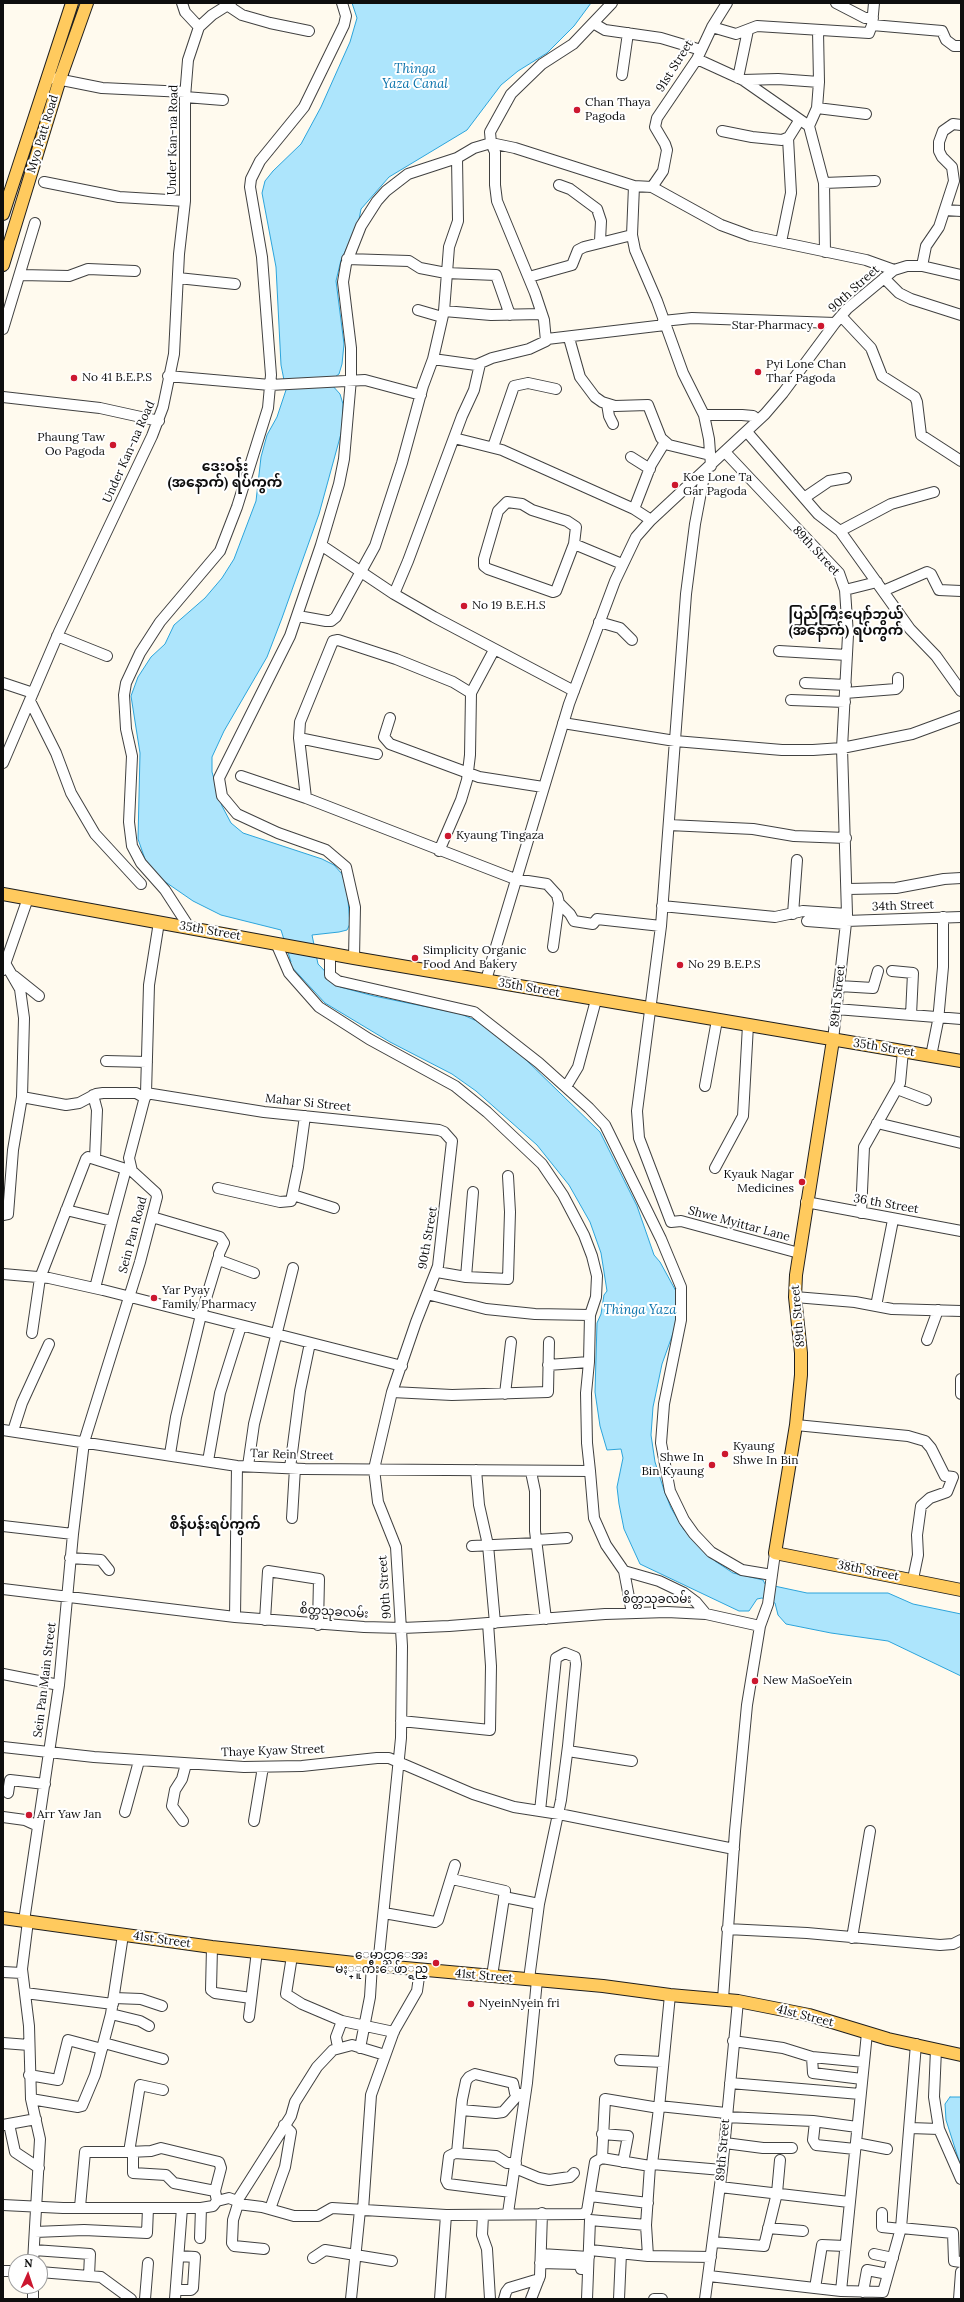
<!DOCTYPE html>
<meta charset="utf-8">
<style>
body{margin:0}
#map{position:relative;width:964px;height:2302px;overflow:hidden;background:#fffaee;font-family:Lora,serif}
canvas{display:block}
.frame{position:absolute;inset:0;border:4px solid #0e0e0e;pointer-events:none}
.north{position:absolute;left:8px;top:2254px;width:40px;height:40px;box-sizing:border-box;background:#fff;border:1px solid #9f9f9f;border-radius:50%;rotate:3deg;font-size:11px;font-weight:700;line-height:16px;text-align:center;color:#0e0e0e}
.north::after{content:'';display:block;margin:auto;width:14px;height:18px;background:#cc172f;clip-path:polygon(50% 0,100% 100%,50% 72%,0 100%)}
</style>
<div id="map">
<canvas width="964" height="2302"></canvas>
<div class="frame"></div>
<div class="north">N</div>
</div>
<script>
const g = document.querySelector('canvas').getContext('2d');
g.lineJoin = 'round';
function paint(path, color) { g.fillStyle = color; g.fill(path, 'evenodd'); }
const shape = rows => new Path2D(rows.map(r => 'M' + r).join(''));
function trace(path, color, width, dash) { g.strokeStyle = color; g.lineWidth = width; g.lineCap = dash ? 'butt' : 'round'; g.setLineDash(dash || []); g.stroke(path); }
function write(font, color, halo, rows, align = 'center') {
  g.font = font + ' Lora,"Noto Sans Myanmar",serif'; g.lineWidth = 4; g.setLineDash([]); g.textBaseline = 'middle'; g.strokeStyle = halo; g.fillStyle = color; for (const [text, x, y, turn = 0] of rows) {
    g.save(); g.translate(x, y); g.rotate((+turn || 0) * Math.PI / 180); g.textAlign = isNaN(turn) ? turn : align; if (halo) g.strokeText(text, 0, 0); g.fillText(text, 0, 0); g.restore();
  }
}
const water = shape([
 [352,3,591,3,574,26,547,53,518,71,501,85,467,130,389,177,361,209,358,225,341,260,336,281,344,344,342,364,339,374,332,379,331,384,340,394,343,404,342,430,319,514,282,618,267,657,224,731,212,757,212,772,222,806,231,823,243,833,322,859,334,865,342,874,347,888,350,924,347,930,339,932,312,935,318,964,340,987,374,996,461,1014,479,1022,519,1053,600,1132,637,1206,654,1255,660,1262,677,1293,679,1306,676,1325,662,1364,653,1407,651,1435,655,1462,664,1490,671,1508,684,1530,715,1561,733,1573,763,1580,765,1584,807,1593,888,1593,913,1604,961,1614,961,1676,888,1641,831,1633,786,1624,778,1615,775,1603,762,1598,757,1599,749,1611,739,1611,640,1564,624,1529,619,1504,617,1487,623,1458,621,1449,607,1450,600,1426,595,1392,597,1323,601,1314,604,1295,607,1291,601,1253,590,1222,569,1185,537,1145,476,1091,452,1074,390,1042,325,1003,289,964,291,962,281,930,221,915,193,901,164,881,146,862,138,839,140,753,131,696,138,677,151,657,165,644,174,625,205,598,222,578,234,559,256,501,261,457,267,435,277,417,286,390,281,365,276,267,262,193,265,181,273,171,301,144,321,107,350,42,357,18,352,3],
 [950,2097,961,2097,961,2167,946,2120,945,2104,950,2097]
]);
paint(water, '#ade5fc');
trace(water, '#2ca4db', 1);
const minor = shape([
 [182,3,185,12,199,27],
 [836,3,865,18,873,18],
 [227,5,242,15,270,23,309,31],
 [593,23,605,30,661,38,701,50],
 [872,25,942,31,946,40,954,46,961,46],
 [712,27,736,34,757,26,869,33,872,25,874,3],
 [697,59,743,80,809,126,824,183,825,252],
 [622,75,628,33],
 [52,78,102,88,185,92],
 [738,78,748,30],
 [743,80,778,79,819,82,818,31],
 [185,97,223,100],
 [817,108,866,114],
 [809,126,817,108,819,82],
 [722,131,752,137,782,140,789,137,799,121],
 [44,182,119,197,185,201],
 [824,183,875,181],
 [559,185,570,189,597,209,601,221,600,241],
 [634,186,632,235,635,250,657,301,683,373,704,415,709,439,711,466],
 [652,187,663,171,667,150,665,144,655,127,657,118,697,59,712,27,727,3],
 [945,210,961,211],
 [781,242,791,193,788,138],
 [347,259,409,261,420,268,446,273,496,275,510,315],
 [922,266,926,246,939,227,954,181,952,167,942,157,939,151,939,142,943,131,953,124,961,125],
 [20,275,69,276,88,269,135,271],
 [529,277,572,265,578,250,584,247,632,235],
 [178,278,235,284],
 [884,278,899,293,911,299,961,315],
 [418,310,442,317],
 [444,311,491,315,542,314],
 [841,316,871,348,882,376,915,397,917,402,921,435,961,461],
 [663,321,692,318,835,323],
 [3,329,35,223],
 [569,338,580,377,595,397,602,402,615,406,648,405,661,438,669,445,710,455],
 [547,339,665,325],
 [433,359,476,365,492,358,529,349,546,341,544,320,535,293,497,201,495,185,495,152,491,143,515,148,634,186,652,187,721,225,751,236,866,260,894,270],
 [168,376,270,385,365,380,421,395],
 [3,397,100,408,159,421],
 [607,404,609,416,613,424],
 [704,415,742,415,753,416,758,420],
 [747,432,818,514,840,531,910,629,936,656,961,691],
 [454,438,502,450,634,509,651,520],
 [493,447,514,386,528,383,556,389],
 [725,452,839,573,845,590,848,635,842,748,847,914,833,1040],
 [631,457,650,469],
 [804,498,829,481,846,478],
 [507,502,522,504,532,510,567,521,576,527,574,544,556,591,553,592,488,569,484,566,484,559,498,511,507,502],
 [634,509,651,465,665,442],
 [840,531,891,504,934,492],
 [574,544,622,564],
 [321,545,394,594,434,617,574,691],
 [845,590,877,582],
 [883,591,927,572,931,574,939,590,961,591],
 [394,594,408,561,462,416,474,390,480,364],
 [298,616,326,621,331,621,336,617,375,546,402,463,423,386,433,359,444,311,449,247,458,221,457,158],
 [599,622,620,628,632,640],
 [57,636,107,656],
 [779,651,847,655],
 [3,683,33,693],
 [805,683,846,685],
 [845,693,896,689,898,687,898,678],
 [791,700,845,702],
 [30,701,56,753,71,793,95,834,141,884],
 [390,718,384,737,390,744,479,777,543,787],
 [563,723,675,741,782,750,813,750,842,748,912,734,961,716],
 [299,738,306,798],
 [377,754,299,738,300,722,333,641,338,640,396,659,453,682,471,693],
 [3,763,59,632,152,436,163,407,174,354,179,254,185,201,185,97,188,60,199,27,212,15,231,3],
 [241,776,306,798,515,879,547,884,557,895,559,903,553,947],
 [669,825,753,829,794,836,846,838],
 [439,851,461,800,467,780,470,755,471,693,494,650],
 [848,889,896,888,944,879,961,878],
 [559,903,570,914,574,921,593,924,597,919,661,926],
 [662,906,775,917,803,911,847,914],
 [793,914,797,860],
 [807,921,846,924],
 [846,921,961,917],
 [189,927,165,890,141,863,132,846,129,822,132,756,126,729,124,695,126,683,140,653,160,622,220,551,237,507,268,408,271,375,262,257,250,187,251,179,260,161,304,107,344,25,346,16,342,3],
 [276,943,289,973,319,1007,369,1039,455,1086,487,1112,542,1164,563,1195,584,1235,592,1256,597,1276,596,1297,590,1315,589,1362,586,1393,587,1443,590,1471],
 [330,954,330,975,338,981,474,1012,539,1063,589,1108,605,1125,661,1239,681,1287,681,1320,664,1404,661,1443,670,1491,684,1520,694,1534,711,1552,742,1570,772,1575],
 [354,958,355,907,346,867,326,850,278,833,237,814,222,796,219,778,290,636,321,545,339,484,344,459,351,379,351,348,343,282,346,264,361,226,377,201,386,191,408,174,457,158,474,148,491,143,490,132,511,94,542,64,573,44,612,3],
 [5,963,20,989,24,1018,22,1097],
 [3,970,28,898],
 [892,971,913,973,911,1015],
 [14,976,39,996],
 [486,980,569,704,615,581,636,537,651,520,765,414,783,393,835,323,847,309,894,270,907,266,922,266,961,275],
 [839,986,873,988,878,971],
 [836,1009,961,1019],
 [931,1056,938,1021,943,967,943,917],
 [106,1061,147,1062],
 [705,1086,717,1020],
 [566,1087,578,1067,596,1000],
 [897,1089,926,1100],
 [146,1093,264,1112,439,1130,444,1132,452,1141,438,1266,416,1322,392,1392,374,1469,378,1502,396,1547,402,1646,401,1738,378,1966],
 [93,1095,97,1110,95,1158],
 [877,1123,961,1143],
 [715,1168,743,1116,748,1025],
 [218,1188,280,1202,291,1201,298,1167,305,1116],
 [293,1195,334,1208],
 [806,1202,961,1231],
 [66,1210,112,1221,95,1288],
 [861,1213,864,1147,900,1083,903,1051],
 [3,1215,8,1214,13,1150,22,1097,66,1105,79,1103,96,1094,103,1093,136,1093,145,1098],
 [152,1217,220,1237,224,1243,219,1254,219,1260,254,1273],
 [112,1221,126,1169],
 [671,1222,639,1138,637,1111,661,926,686,594,695,524,705,471],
 [671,1222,681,1221,799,1253],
 [437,1272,466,1277,508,1279,510,1212,508,1176],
 [3,1274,49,1278,103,1290,402,1366],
 [466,1277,473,1192],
 [427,1294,486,1309,535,1314,590,1315],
 [795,1297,855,1302,892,1309,961,1311],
 [876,1306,893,1220],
 [32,1333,40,1278,86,1159,88,1157,132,1171],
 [927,1340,938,1310],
 [548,1365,589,1362],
 [961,1379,961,1394],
 [392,1392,452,1395,548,1392,549,1342],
 [505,1394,511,1342],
 [796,1425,908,1436,925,1441,931,1448,945,1476,953,1477,947,1492,930,1498,921,1506,917,1535,918,1555,913,1579],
 [3,1430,237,1466,305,1469,590,1471,594,1518,606,1545,624,1571,632,1613],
 [13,1431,22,1403,49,1344],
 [170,1454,176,1417,201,1315,218,1259],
 [208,1461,220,1393,241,1326],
 [248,1466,254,1424,293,1268],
 [290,1468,300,1391,310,1343],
 [476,1470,479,1505,488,1545,495,1623],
 [531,1472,535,1491,535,1531,546,1619],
 [292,1518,295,1468],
 [3,1526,73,1534],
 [536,1540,567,1538],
 [472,1546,537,1543],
 [70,1558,101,1560,109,1570],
 [624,1571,659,1581,684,1593,696,1602,706,1614],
 [3,1589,235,1617,364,1627,402,1628,449,1626,605,1614,667,1612,706,1614,760,1626],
 [235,1617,237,1466],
 [265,1620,268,1571,319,1579,318,1625],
 [3,1674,59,1685],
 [401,1721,490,1730,491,1666,488,1623],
 [3,1747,94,1757,244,1767,302,1766,377,1758,389,1758,473,1794,514,1807,559,1814,734,1849],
 [568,1751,632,1761],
 [8,1793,10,1780,45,1784],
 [125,1812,139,1761],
 [3,1817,25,1820,38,1826],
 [183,1821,172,1806,175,1790,182,1779,186,1764],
 [254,1821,263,1767],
 [452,1879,505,1891,492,1976],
 [504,1897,539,1904],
 [384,1913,435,1922,438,1920,455,1865],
 [24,1921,59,1685,73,1534,84,1442,140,1262,157,1197,156,1193,132,1171,129,1158,146,1093,149,985,159,922],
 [28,1921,22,1969,29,2026,31,2099,40,2139,33,2262],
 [727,1929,807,1933,940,1945,953,1944,961,1940],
 [852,1938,870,1831],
 [212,1947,211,1990,215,1993,251,1998],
 [292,1956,286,1994,302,2004,342,2021,336,2037,338,2047],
 [3,1972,22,1973],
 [529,1979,539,1904,561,1800,568,1746,576,1664,575,1657,565,1653,556,1658,540,1811],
 [25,1993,113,2004],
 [114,1998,141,1999,162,2006],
 [723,1999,735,1831,747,1705,760,1626,768,1604,775,1553],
 [111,2014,140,2021,149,2026],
 [249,2017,257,1951],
 [342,2021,394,2032],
 [733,2041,783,2048,812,2057,864,2062],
 [3,2043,29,2045],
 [104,2043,163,2059],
 [360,2048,370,1997,372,1965],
 [812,2057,813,2073,862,2079],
 [620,2060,663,2062],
 [29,2075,58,2080,68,2040,102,2049],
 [730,2083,860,2094],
 [31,2099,78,2107,82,2106,95,2075,111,2014,123,1935],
 [659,2106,726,2113],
 [461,2110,496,2113,503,2112,518,2095],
 [726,2117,813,2121,857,2127],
 [815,2122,813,2140,816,2145,855,2149],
 [9,2124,15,2152,39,2168],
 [3,2125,36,2119],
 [910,2128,939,2129,934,2097,936,2049],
 [939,2129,961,2179],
 [602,2134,628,2136,623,2162],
 [725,2143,763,2148,792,2148],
 [856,2143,887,2149],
 [129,2152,151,2151,161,2148,219,2162,221,2168,215,2191,217,2201],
 [133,2152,133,2173,166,2175,174,2183,215,2191],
 [457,2153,462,2100,466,2081,469,2077,475,2074,513,2083,515,2093,525,2095],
 [602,2158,605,2099,659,2108],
 [652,2164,722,2170],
 [515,2168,539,2178,549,2180,570,2177,574,2173],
 [720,2187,849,2202],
 [511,2192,448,2184,446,2180,449,2156,455,2153,496,2156,507,2163,516,2163],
 [590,2196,648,2203],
 [237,2201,291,2116,295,2102,317,2067,333,2050,352,2045,385,2055],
 [238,2204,233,2220,232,2243,234,2246,264,2249],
 [3,2205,63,2208,201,2208,213,2206,217,2201,229,2198,237,2201,238,2204,262,2207,294,2216,318,2216,332,2208,446,2215,583,2214,587,2211,595,2162,602,2158,650,2166],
 [80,2207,85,2152,129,2152,140,2085,163,2090],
 [270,2209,285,2167,291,2132,284,2125],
 [363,2210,371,2095,394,2031,417,1991,420,1970],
 [508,2213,527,2083,537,1980],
 [882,2213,882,2227,901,2229],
 [483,2215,482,2235,487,2249,490,2299],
 [768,2228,803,2231],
 [901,2228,953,2233,954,2261,961,2262],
 [35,2232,84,2230,147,2233,148,2208],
 [200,2238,201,2208],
 [713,2242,764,2246,777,2193,780,2160],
 [34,2250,90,2254,89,2276],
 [590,2250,648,2256,711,2257],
 [541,2254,589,2257],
 [874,2254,893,2258],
 [648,2256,646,2225,650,2166,652,2164,659,2108,670,1995],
 [313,2258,325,2250,392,2261],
 [540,2263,579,2264,581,2269,588,2269],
 [3,2271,16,2271],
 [40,2272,101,2277,131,2299],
 [709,2276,841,2291,883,2292,901,2228,916,2044],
 [815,2288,822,2245,845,2246],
 [176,2290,191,2290,193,2288,195,2257,179,2256],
 [841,2291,867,2033],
 [863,2292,867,2270,888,2274],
 [33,2299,33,2286],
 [145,2299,148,2263],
 [175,2299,182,2208],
 [351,2299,360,2210],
 [440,2299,446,2215],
 [504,2299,506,2292,509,2288,539,2279],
 [531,2299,540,2276,542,2213],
 [587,2299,590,2220,646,2225],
 [619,2299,621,2253],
 [654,2299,662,2299],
 [705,2299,722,2170,738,2001],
 [959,2299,961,2272]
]);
const major = shape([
 [3,214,72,3],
 [3,265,60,79,87,3],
 [3,894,354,958,961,1061],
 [833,1040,796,1275,795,1297,801,1353,801,1375,796,1425,775,1553,961,1590],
 [3,1918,212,1947,372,1965,603,1986,670,1995,738,2001,809,2015,888,2039,961,2055]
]);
trace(minor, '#414141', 12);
trace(major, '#1f1f1f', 14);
trace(minor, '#fff', 10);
trace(major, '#ffca5e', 12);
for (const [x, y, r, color] of [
 [577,110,4,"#cc172f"],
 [821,326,4,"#cc172f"],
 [758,372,4,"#cc172f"],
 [74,378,4,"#cc172f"],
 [113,445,4,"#cc172f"],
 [675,485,4,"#cc172f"],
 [464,606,4,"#cc172f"],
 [448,836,4,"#cc172f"],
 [415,958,4,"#cc172f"],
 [680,965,4,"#cc172f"],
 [802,1182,4,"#cc172f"],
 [154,1298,4,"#cc172f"],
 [725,1454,4,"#cc172f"],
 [712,1465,4,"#cc172f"],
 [755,1681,4,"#cc172f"],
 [29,1815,4,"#cc172f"],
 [436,1963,4,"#cc172f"],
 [471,2004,4,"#cc172f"]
]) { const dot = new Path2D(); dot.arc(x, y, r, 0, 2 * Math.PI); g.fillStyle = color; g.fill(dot); trace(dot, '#fff', 1.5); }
write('12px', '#0e0e0e', '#fff', [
 ["91st Street",675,66,-58],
 ["Myo Patt Road",43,134,-73],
 ["Under Kan-na Road",173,140,-89],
 ["90th Street",854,289,-42],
 ["Under Kan-na Road",129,452,-66],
 ["89th Street",816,551,47],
 ["34th Street",903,906,-2],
 ["35th Street",210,931,10],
 ["35th Street",529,988,10],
 ["89th Street",838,996,-84],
 ["35th Street",884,1048,9],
 ["Mahar Si Street",308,1103,6],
 ["36 th Street",886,1204,10],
 ["Shwe Myittar Lane",739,1224,15],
 ["Sein Pan Road",133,1235,-75],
 ["90th Street",428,1238,-80],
 ["89th Street",798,1316,-95],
 ["Tar Rein Street",292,1455,2],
 ["38th Street",868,1571,11],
 ["90th Street",385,1587,-94],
 ["စိတ္တသုခလမ်း",657,1600],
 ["စိတ္တသုခလမ်း",334,1612,4],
 ["Sein Pan Main Street",45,1680,-83],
 ["Thaye Kyaw Street",273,1751,-2],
 ["41st Street",162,1940,8],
 ["41st Street",484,1976,5],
 ["41st Street",805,2016,14],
 ["89th Street",723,2150,-85]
]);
write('12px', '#0e0e0e', '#fff', [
 ["Chan Thaya",585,103],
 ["Pagoda",585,117],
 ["Star Pharmacy",813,326,"right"],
 ["Pyi Lone Chan",766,365],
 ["Thar Pagoda",766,379],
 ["No 41 B.E.P.S",82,378],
 ["Phaung Taw",105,438,"right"],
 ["Oo Pagoda",105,452,"right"],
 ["Koe Lone Ta",683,478],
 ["Gar Pagoda",683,492],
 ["No 19 B.E.H.S",472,606],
 ["Kyaung Tingaza",456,836],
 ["Simplicity Organic",423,951],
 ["Food And Bakery",423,965],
 ["No 29 B.E.P.S",688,965],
 ["Kyauk Nagar",794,1175,"right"],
 ["Medicines",794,1189,"right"],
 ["Yar Pyay",162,1291],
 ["Family Pharmacy",162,1305],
 ["Kyaung",733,1447],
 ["Shwe In Bin",733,1461],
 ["Shwe In",704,1458,"right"],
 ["Bin Kyaung",704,1472,"right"],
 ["New MaSoeYein",763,1681],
 ["Arr Yaw Jan",37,1815],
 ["ေမာင္သာေအး",428,1956,"right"],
 ["မႏ္ူက်ီးေဖ်ာ္ရည္",428,1970,"right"],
 ["NyeinNyein fri",479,2004]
], 'left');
write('italic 13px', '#0a73ac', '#fff', [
 ["Thinga",415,69],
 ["Yaza Canal",415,84],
 ["Thinga Yaza",640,1310]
]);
write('bold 14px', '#0e0e0e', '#fff', [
 ["ဒေးဝန်း",225,467],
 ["(အနောက်) ရပ်ကွက်",225,483],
 ["ပြည်ကြီးပျော်ဘွယ်",846,615],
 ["(အနောက်) ရပ်ကွက်",846,631],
 ["စိန်ပန်းရပ်ကွက်",215,1525]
]);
</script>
